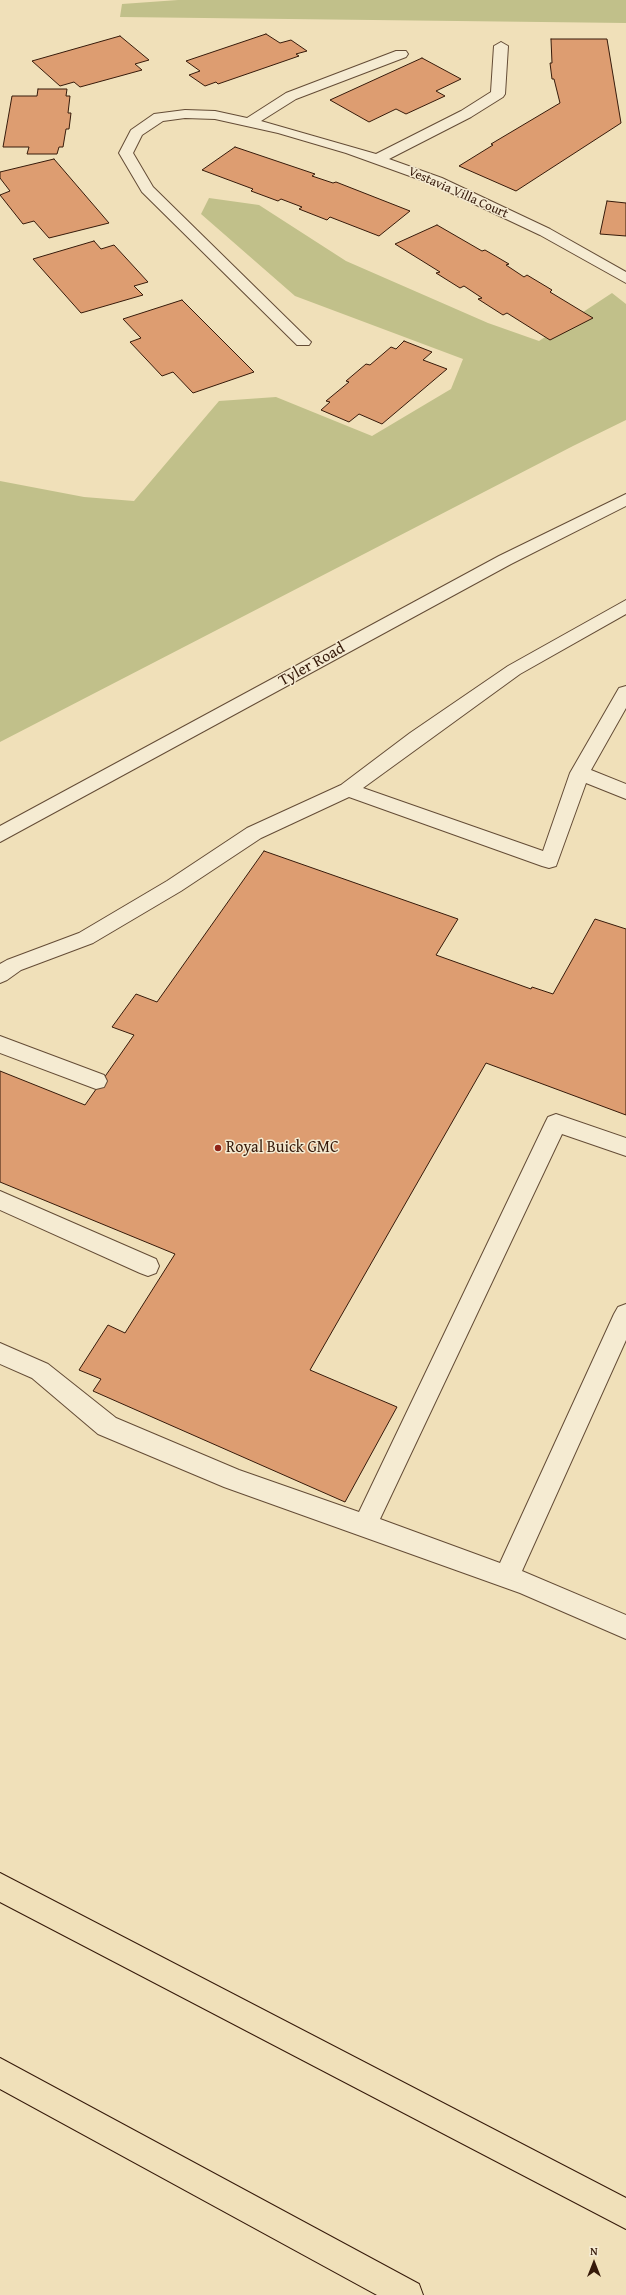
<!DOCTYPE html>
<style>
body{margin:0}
#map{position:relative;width:626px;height:2295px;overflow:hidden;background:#f0e0b9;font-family:"Gentium Book Plus",serif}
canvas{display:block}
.north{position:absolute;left:574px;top:2243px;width:40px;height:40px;-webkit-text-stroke:3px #f5ebd2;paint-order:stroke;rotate:0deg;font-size:11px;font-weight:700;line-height:16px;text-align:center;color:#361a0a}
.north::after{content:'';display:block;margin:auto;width:14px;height:18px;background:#361a0a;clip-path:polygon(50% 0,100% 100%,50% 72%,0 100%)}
</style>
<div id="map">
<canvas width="626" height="2295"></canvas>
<div class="north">N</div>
</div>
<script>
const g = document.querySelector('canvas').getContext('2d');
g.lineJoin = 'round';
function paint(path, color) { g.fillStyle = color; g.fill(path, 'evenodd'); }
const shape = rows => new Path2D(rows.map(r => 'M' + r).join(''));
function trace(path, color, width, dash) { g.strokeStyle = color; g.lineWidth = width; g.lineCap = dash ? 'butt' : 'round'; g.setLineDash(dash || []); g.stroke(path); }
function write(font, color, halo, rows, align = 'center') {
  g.font = font + ' "Gentium Book Plus",serif'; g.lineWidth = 3; g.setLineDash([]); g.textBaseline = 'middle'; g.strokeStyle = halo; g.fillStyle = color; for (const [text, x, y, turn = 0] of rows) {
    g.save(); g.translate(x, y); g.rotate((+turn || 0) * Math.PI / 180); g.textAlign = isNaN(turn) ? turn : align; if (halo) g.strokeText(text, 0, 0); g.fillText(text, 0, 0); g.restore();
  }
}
paint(shape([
 [178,0,626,0,626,23,120,17,122,4],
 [209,198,259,205,346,261,488,323,539,341,612,293,626,304,626,420,573,446,0,742,0,481,84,497,134,501,219,401,276,397,372,436,451,389,463,359,295,296,201,214]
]), '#c1c08a');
const building = shape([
 [266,34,280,43,291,40,307,51,296,54,299,56,218,84,216,82,205,86,189,75,200,71,186,61,266,34],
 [120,36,149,60,135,64,142,70,80,87,74,82,60,86,32,61,120,36],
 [551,39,607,39,621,123,516,191,459,166,493,145,491,144,560,103,554,79,552,79,550,63,552,63,551,39],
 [422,58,461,79,436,91,445,96,406,114,396,109,369,122,330,100,422,58],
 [38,89,67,89,66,96,70,96,68,113,71,113,69,129,66,129,63,147,59,147,57,154,27,154,29,147,3,147,12,96,37,96,38,89],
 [235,147,315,174,312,176,333,183,336,182,410,211,379,236,330,217,327,220,299,209,302,207,281,199,278,201,251,191,253,189,202,170,235,147],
 [54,159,109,223,49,238,34,221,23,224,0,195,10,191,0,178,0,172,54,159],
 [607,201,626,203,626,236,600,234,607,201],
 [437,225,482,251,485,250,509,264,506,265,524,277,527,275,552,290,550,292,593,318,550,340,507,313,503,315,478,299,482,298,464,286,460,288,436,273,440,272,395,244,437,225],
 [94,241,101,249,114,245,148,282,134,286,143,295,81,313,33,259,94,241],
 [182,300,254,372,193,393,173,372,162,376,130,342,141,338,123,319,182,300],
 [404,341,432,352,423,360,447,369,382,424,359,414,349,422,321,410,330,402,326,401,349,382,346,381,366,364,370,365,391,347,396,349,404,341],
 [264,851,458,919,436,955,531,989,532,987,553,994,595,919,626,929,626,1115,486,1063,310,1370,397,1407,345,1502,93,1391,101,1379,79,1370,108,1325,125,1333,175,1254,0,1182,0,1071,85,1105,134,1035,112,1027,136,994,157,1002,264,851]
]);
paint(building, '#dd9d71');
trace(building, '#361a0a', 1);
const minor = shape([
 [501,42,508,46,505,94,503,97,471,117,389,159,442,178,550,229,626,272,626,283,540,235,432,184,346,153,278,133,215,119,185,118,163,121,142,135,133,153,153,187,311,342,309,345,297,345,142,192,119,153,131,130,154,114,185,110,215,111,247,118,286,93,396,51,406,51,408,54,406,57,296,99,261,121,376,154,461,111,491,92,494,46,501,42],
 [626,494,626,506,511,564,0,842,0,826,499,556,626,494],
 [626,600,626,614,520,674,363,788,543,851,570,773,619,688,626,686,626,708,591,770,626,784,626,799,586,783,556,866,549,868,542,866,349,797,261,838,181,891,93,943,21,970,7,980,0,983,0,964,7,960,79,933,167,881,247,828,341,785,410,733,508,666,626,600],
 [0,1036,104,1075,107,1081,104,1087,96,1089,0,1053,0,1036],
 [556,1114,626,1138,626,1156,562,1134,380,1519,500,1563,614,1314,618,1307,626,1304,626,1340,522,1571,626,1615,626,1639,520,1593,224,1487,98,1434,32,1378,0,1364,0,1343,48,1364,116,1418,239,1470,359,1512,545,1123,548,1117,556,1114],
 [0,1191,156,1259,159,1266,156,1273,148,1276,140,1273,0,1210,0,1191]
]);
const highway = shape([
 [0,1873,626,2198,626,2229,0,1902,0,1873],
 [0,2058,419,2284,423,2295,377,2295,0,2089,0,2058]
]);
trace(minor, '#644c36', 2);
trace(highway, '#361a0a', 2);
paint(minor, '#f5ebd2');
paint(highway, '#f0e0b9');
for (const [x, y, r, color] of [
 [218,1148,4,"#8f2418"]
]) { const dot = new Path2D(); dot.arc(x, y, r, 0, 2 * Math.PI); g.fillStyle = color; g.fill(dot); trace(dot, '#f5ebd2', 1.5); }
write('13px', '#361a0a', '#f5ebd2', [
 ["Vestavia Villa Court",458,193,24]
]);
write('16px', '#361a0a', '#f5ebd2', [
 ["Tyler Road",312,665,-29]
]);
write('16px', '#361a0a', '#f5ebd2', [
 ["Royal Buick GMC",226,1148]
], 'left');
</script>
